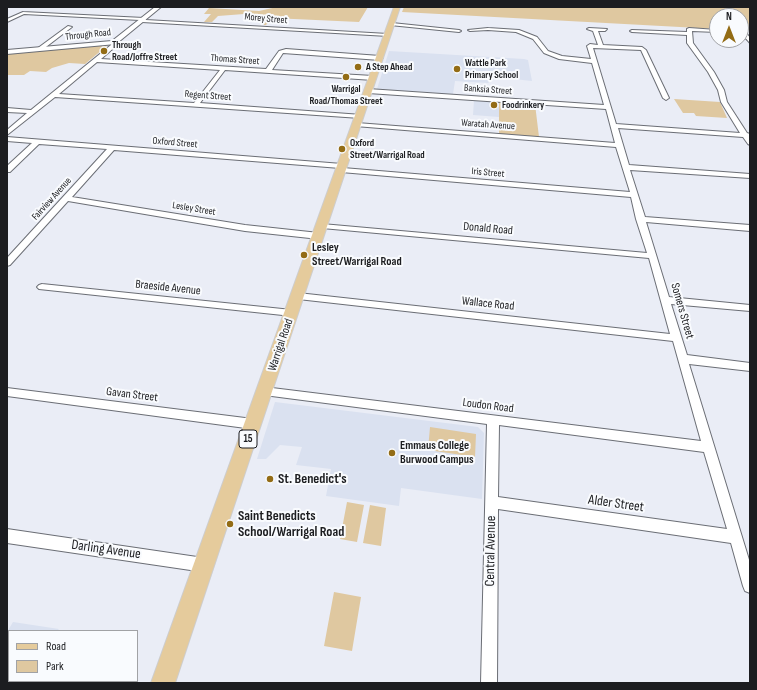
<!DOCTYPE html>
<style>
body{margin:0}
#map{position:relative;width:757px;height:690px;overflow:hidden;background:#eaedf6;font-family:"Sofia Sans Condensed",sans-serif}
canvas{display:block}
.frame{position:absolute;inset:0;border:8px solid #1c1d20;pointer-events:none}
.legend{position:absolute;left:8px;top:630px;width:130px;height:52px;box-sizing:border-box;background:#f9fbfe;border:1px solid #a1a2a5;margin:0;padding:5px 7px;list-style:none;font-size:12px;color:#1c1d20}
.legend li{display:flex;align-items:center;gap:8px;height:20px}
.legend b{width:20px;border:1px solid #a1a2a5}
.north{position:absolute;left:709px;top:8px;width:40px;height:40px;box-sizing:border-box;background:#f9fbfe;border:1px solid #a1a2a5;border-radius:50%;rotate:0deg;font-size:11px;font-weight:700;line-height:16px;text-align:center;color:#1c1d20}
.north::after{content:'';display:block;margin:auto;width:14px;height:18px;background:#936c15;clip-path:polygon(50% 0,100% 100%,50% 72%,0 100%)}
</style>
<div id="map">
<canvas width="757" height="690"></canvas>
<div class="frame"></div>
<ul class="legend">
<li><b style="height:5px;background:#e5cb9c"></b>Road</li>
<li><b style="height:11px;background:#dfc8a0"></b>Park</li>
</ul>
<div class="north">N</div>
</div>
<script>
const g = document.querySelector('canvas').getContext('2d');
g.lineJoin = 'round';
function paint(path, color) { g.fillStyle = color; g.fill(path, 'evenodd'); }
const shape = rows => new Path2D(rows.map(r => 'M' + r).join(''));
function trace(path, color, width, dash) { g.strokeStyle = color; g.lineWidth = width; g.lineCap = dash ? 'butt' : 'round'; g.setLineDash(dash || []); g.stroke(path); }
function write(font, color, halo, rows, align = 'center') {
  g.font = font + ' "Sofia Sans Condensed",sans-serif'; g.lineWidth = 4; g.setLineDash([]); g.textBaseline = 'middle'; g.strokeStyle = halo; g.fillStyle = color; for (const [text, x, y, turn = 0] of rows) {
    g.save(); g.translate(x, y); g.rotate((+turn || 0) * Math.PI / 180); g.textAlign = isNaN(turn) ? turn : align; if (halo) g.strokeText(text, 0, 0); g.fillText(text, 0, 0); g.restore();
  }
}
paint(shape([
 [389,51,524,59,528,60,532,81,495,77,488,83,455,81,453,94,377,89],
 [474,100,499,102,499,117,473,115],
 [275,402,478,427,484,433,482,499,401,488,399,506,326,496,331,469,296,465,302,447,280,445,266,459,257,459],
 [13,622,59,629,57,631,9,631,9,681,34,681,33,683,7,683,7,632]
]), '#dae1f0');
paint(shape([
 [277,7,368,7,359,22,272,18,266,25,263,25,270,16,244,14,218,16,212,22,204,22,211,14,204,14,209,8,259,11],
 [404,7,750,7,750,30,741,30,741,16,717,16,717,29,402,12],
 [108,45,85,64,69,63,52,68,46,72,30,71,24,75,7,75,7,54],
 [674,99,720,102,727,118,696,116,694,113,683,113],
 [499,102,535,104,539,137,499,134],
 [430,427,476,434,475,457,428,450],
 [347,502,364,505,357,542,340,539],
 [370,505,386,508,381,546,363,543],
 [334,592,361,597,352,651,324,646]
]), '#dfc8a0');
const minor = shape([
 [23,12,144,18,146,20,388,34,390,35,388,36,142,22,140,20,24,14,7,22,7,19,23,12],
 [392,23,459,30,461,31,459,32,390,25,392,23],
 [68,26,72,27,42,50,38,50,38,48,68,26],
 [488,28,519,30,537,37,548,51,562,56,591,59,587,46,590,44,598,45,593,31,587,29,589,28,607,29,605,31,598,31,603,45,642,47,646,50,669,98,666,100,663,98,641,50,593,48,616,124,740,133,721,102,718,90,708,72,687,43,687,35,632,32,630,31,632,30,687,32,687,29,689,28,717,30,717,32,692,31,693,43,714,72,724,90,727,102,747,133,750,134,750,145,748,144,743,137,618,128,629,165,750,174,750,178,630,170,645,217,750,225,750,231,646,222,669,297,750,305,750,311,671,304,687,355,750,363,750,371,689,364,750,563,750,593,745,591,743,586,731,543,498,509,497,683,481,683,487,424,264,395,260,394,259,391,260,388,264,387,701,441,673,341,298,299,293,296,298,293,670,334,649,258,322,228,318,226,322,224,647,253,636,219,631,197,341,172,337,170,340,168,114,150,72,197,245,225,319,233,323,236,319,239,245,231,68,201,10,265,7,266,7,258,107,149,39,144,10,172,7,172,7,166,32,143,7,141,7,137,342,164,346,166,343,168,630,192,616,147,355,126,354,125,357,123,615,143,606,109,368,93,365,91,368,89,604,105,592,63,559,59,544,53,533,39,516,32,488,30,470,31,468,30,488,28],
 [499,425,704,452,727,529,498,497,499,425],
 [741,31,745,31,750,38,750,43,741,33,741,31],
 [112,42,116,42,116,46,101,59,266,69,279,51,286,49,380,56,383,58,380,60,283,53,272,70,373,76,376,78,373,80,225,70,200,103,362,115,363,116,360,118,55,97,7,135,7,130,27,113,7,112,7,108,31,110,111,45,112,42],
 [97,62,220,70,194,103,59,94,97,62],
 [42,284,292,310,297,313,292,316,39,289,37,287,39,285,42,284],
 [7,388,253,419,257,421,259,424,257,427,253,429,7,396,7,388],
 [7,529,204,558,209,560,211,565,209,570,204,572,7,543,7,529]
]);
const tertiary = shape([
 [155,7,161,7,116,44,7,54,7,50,112,41,155,7]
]);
const primary = shape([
 [394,7,400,7,175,683,151,683,394,7]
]);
trace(minor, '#6b6e75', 2);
trace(tertiary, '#6b6e75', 2);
trace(primary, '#cdcdce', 2);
paint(minor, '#fff');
paint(tertiary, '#fff');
paint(primary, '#e5cb9c');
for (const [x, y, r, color] of [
 [104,51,4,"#936c15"],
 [358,67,4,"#936c15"],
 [457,69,4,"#936c15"],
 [346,77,4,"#936c15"],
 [494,105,4,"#936c15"],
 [342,149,4,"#936c15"],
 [304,255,4,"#936c15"],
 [392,453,4,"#936c15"],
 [270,479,4,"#936c15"],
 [230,524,4,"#936c15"]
]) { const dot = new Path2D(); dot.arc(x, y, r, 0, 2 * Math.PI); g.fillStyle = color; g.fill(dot); trace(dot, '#f9fbfe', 1.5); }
write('10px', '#1c1d20', '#f9fbfe', [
 ["Morey Street",266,19,5],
 ["Through Road",88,35,-6],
 ["Thomas Street",235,60,4],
 ["Banksia Street",488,90,4],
 ["Regent Street",208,96,4],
 ["Waratah Avenue",488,125,4],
 ["Oxford Street",175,143,5],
 ["Iris Street",488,173,5],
 ["Fairview Avenue",52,199,-48],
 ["Lesley Street",194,209,9]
]);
write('bold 10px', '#1c1d20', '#f9fbfe', [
 ["Through",112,45],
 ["Road/Joffre Street",112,57],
 ["Wattle Park",465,63],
 ["Primary School",465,75],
 ["A Step Ahead",366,67],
 ["Warrigal",346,89,"center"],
 ["Road/Thomas Street",346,101,"center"],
 ["Foodrinkery",502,105],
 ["Oxford",350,143],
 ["Street/Warrigal Road",350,155]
], 'left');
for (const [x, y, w] of [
 [248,439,18]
]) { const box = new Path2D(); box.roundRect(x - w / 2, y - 9, w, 18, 3); g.fillStyle = '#f9fbfe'; g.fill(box); trace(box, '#1c1d20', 1); }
write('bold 11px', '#1c1d20', null, [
 ["15",248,439]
]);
write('12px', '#1c1d20', '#f9fbfe', [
 ["Donald Road",488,229,5],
 ["Braeside Avenue",168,288,6],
 ["Wallace Road",488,304,6],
 ["Somers Street",682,311,74],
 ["Warrigal Road",281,345,-71],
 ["Gavan Street",132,395,7],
 ["Loudon Road",488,406,7]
]);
write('bold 12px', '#1c1d20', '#f9fbfe', [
 ["Lesley",312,248],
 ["Street/Warrigal Road",312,262],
 ["Emmaus College",400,446],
 ["Burwood Campus",400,460]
], 'left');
write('bold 14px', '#1c1d20', '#f9fbfe', [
 ["St. Benedict's",278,479],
 ["Saint Benedicts",238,516],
 ["School/Warrigal Road",238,532]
], 'left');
write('14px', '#1c1d20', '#f9fbfe', [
 ["Alder Street",616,504,8],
 ["Darling Avenue",106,550,8],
 ["Central Avenue",491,551,-89]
]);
</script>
